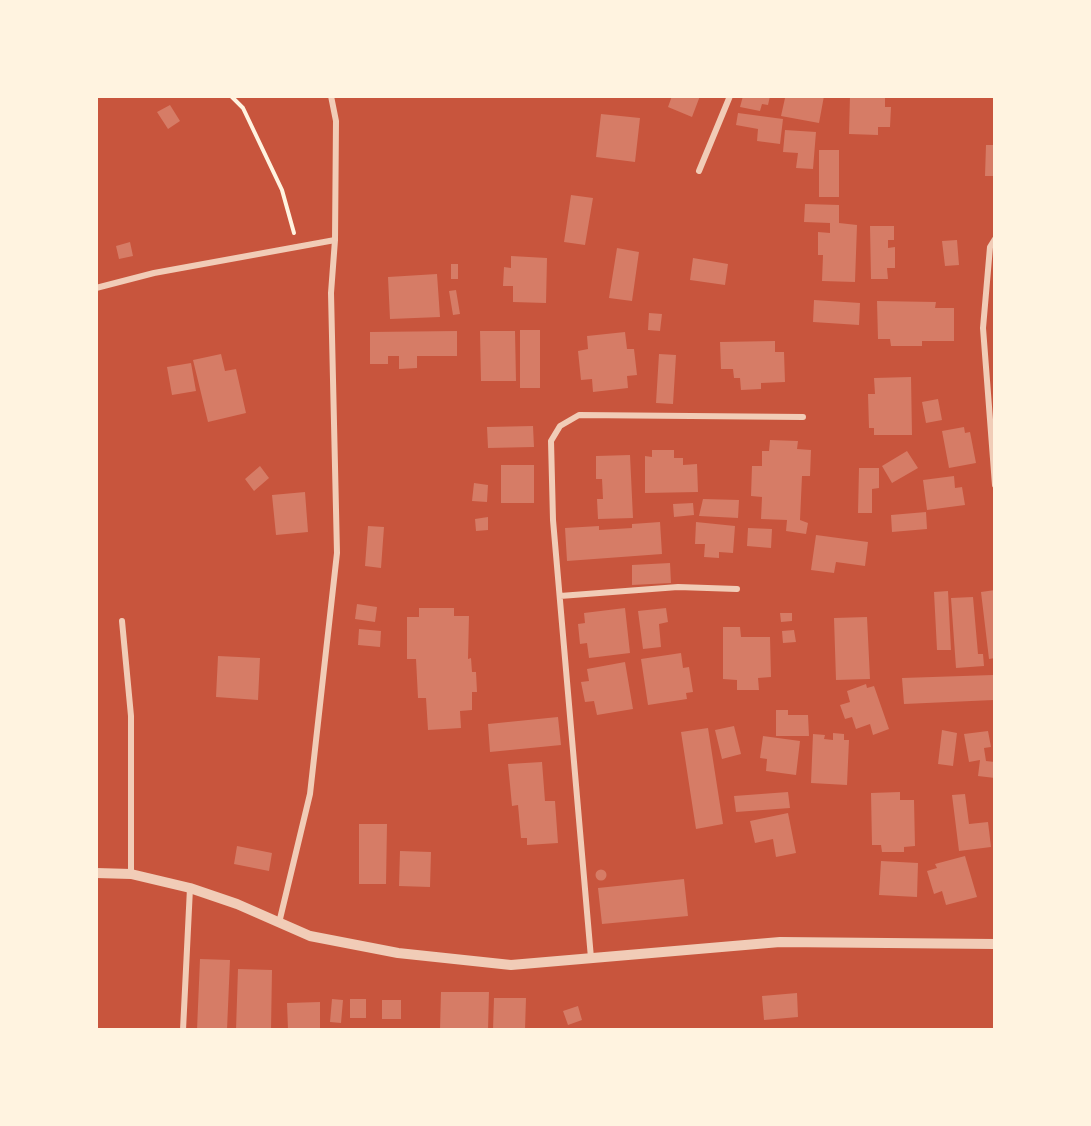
<!DOCTYPE html>
<style>
body{margin:0}
#map{position:relative;width:1091px;height:1126px;overflow:hidden;background:#c8553d;font-family:Signika,sans-serif}
canvas{display:block}
.frame{position:absolute;inset:0;border:98px solid #fff3e0;pointer-events:none}
</style>
<div id="map">
<canvas width="1091" height="1126"></canvas>
<div class="frame"></div>
</div>
<script>
const g = document.querySelector('canvas').getContext('2d');
g.lineJoin = 'round';
function paint(path, color) { g.fillStyle = color; g.fill(path, 'evenodd'); }
const shape = rows => new Path2D(rows.map(r => 'M' + r).join(''));
function trace(path, color, width, dash) { g.strokeStyle = color; g.lineWidth = width; g.lineCap = dash ? 'butt' : 'round'; g.setLineDash(dash || []); g.stroke(path); }
paint(shape([
 [672,96,700,96,692,117,668,107],
 [743,96,770,96,768,105,762,104,760,111,740,107],
 [778,96,824,96,819,123,781,116,785,98],
 [850,96,885,96,885,107,891,107,890,127,878,127,878,135,849,134],
 [170,105,180,121,168,129,157,112],
 [738,113,783,119,780,144,757,141,758,129,736,125],
 [601,114,640,118,635,162,596,157],
 [785,130,816,132,813,169,796,168,798,153,783,152],
 [986,145,995,145,995,176,985,176],
 [819,150,839,150,839,197,819,197],
 [571,195,593,198,585,245,564,242],
 [805,204,839,205,839,223,857,225,855,282,822,281,823,255,818,255,818,232,830,233,830,223,804,222],
 [870,226,894,226,894,240,888,240,888,248,895,247,895,268,887,268,888,279,871,279],
 [957,240,959,265,945,266,942,241],
 [130,242,133,256,119,259,116,246],
 [617,248,639,252,632,301,609,298],
 [511,256,547,258,546,303,513,302,513,286,503,286,504,267,511,268],
 [693,258,728,264,725,285,690,280],
 [451,264,458,264,458,279,451,279],
 [437,274,440,317,390,319,388,277],
 [456,290,460,314,453,315,449,291],
 [814,300,860,303,859,325,813,322],
 [877,301,936,302,935,308,954,308,954,341,922,341,922,346,891,346,890,339,878,339],
 [649,313,662,314,660,331,648,330],
 [520,330,540,330,540,388,520,388],
 [457,331,457,356,417,356,417,368,399,369,399,356,388,356,388,364,370,364,370,332],
 [480,331,515,331,516,381,481,381],
 [625,332,627,349,634,349,637,375,627,376,628,388,593,392,592,379,581,380,578,351,588,349,587,336],
 [775,341,775,352,784,352,785,382,761,383,761,389,741,390,740,378,734,378,733,369,721,369,720,342],
 [221,354,225,371,236,369,246,413,208,422,193,360],
 [659,354,676,355,673,404,656,403],
 [191,363,196,391,172,395,167,367],
 [911,377,912,435,874,435,874,428,869,428,868,394,875,394,874,378],
 [938,399,942,420,926,423,922,402],
 [533,426,534,447,488,448,487,427],
 [964,427,965,433,970,432,976,463,949,468,942,431],
 [770,440,798,441,797,449,811,450,810,476,802,476,800,520,808,523,806,534,786,531,787,520,761,519,762,497,751,496,752,466,762,466,762,451,769,451],
 [652,450,674,450,674,458,683,458,683,465,697,464,698,492,645,493,645,456,652,457],
 [907,451,918,468,892,483,882,466],
 [630,455,633,518,598,519,597,499,603,499,602,479,596,479,596,456],
 [501,465,534,465,534,503,501,503],
 [260,466,269,478,254,491,245,479],
 [859,468,879,468,879,488,872,489,872,513,858,513],
 [954,476,955,488,962,487,965,505,927,510,923,480],
 [474,483,488,485,487,502,472,501],
 [305,492,308,532,276,535,272,495],
 [703,499,739,500,738,518,699,516],
 [693,503,694,515,674,517,673,504],
 [926,512,927,529,892,532,891,515],
 [488,517,488,530,476,531,475,519],
 [660,522,662,554,567,561,565,528,599,526,599,530,632,528,632,524],
 [696,522,735,526,733,553,719,552,719,558,704,557,705,544,695,544],
 [368,526,384,527,381,568,365,566],
 [748,528,772,529,771,548,747,546],
 [816,535,868,542,865,566,836,562,834,573,811,570],
 [670,563,671,583,632,585,632,565],
 [995,590,995,658,989,659,981,592],
 [948,591,951,650,937,650,934,592],
 [973,597,978,654,983,654,984,666,956,668,951,598],
 [357,604,377,607,375,622,355,619],
 [419,608,454,608,454,616,469,616,468,659,471,658,472,672,476,672,477,692,472,692,472,710,460,711,461,728,428,730,426,698,418,698,416,659,407,659,407,617,419,617],
 [625,608,630,653,589,658,587,643,580,644,578,624,585,623,584,613],
 [666,608,668,622,659,624,661,647,643,649,638,611],
 [780,613,792,613,792,621,781,622],
 [867,617,870,679,836,680,834,618],
 [723,627,740,627,741,637,770,637,771,677,758,678,759,690,737,690,737,680,723,679],
 [359,629,381,631,380,647,358,645],
 [794,630,796,642,783,643,782,631],
 [681,653,683,668,689,667,693,692,686,693,687,699,648,705,641,659],
 [218,656,260,658,258,700,216,697],
 [625,662,633,709,597,715,594,701,585,702,581,682,589,681,587,669],
 [993,675,994,700,904,704,902,678],
 [866,684,867,688,874,686,889,729,873,735,870,724,856,729,852,717,845,719,840,705,850,702,847,691],
 [776,710,788,710,788,715,808,715,809,736,776,736],
 [558,717,561,745,490,752,488,724],
 [734,726,741,754,722,759,715,730],
 [708,728,723,824,696,829,681,732],
 [942,730,957,733,953,766,938,764],
 [988,731,991,747,984,748,986,761,995,762,995,778,978,776,980,760,969,762,964,734],
 [833,733,844,734,844,740,849,740,847,785,811,783,813,734,825,735,824,739,833,740],
 [763,736,800,741,796,775,766,771,767,759,760,758],
 [542,762,545,801,555,801,558,843,527,845,527,838,521,838,518,805,512,806,508,764],
 [788,792,790,808,736,812,734,796],
 [900,792,900,800,914,800,915,846,904,847,904,852,882,852,881,845,872,845,871,793],
 [965,794,969,824,988,822,991,847,959,851,952,795],
 [788,813,796,853,776,857,773,839,755,843,750,821],
 [359,824,387,824,386,884,359,884],
 [237,846,272,853,269,871,234,864],
 [400,851,431,852,430,887,399,886],
 [965,856,977,897,946,905,942,891,934,894,927,871,937,868,935,864],
 [881,861,918,863,917,897,879,895],
 '595.5 875a5.5 5.5 0 1 1 11 0a5.5 5.5 0 1 1-11 0Z',
 [684,879,688,916,602,924,598,888],
 [200,959,230,960,227,1030,197,1030],
 [238,969,272,970,271,1030,236,1030],
 [441,992,489,992,488,1030,440,1030],
 [797,993,798,1017,764,1020,762,996],
 [494,998,526,998,525,1030,493,1030],
 [332,999,343,1000,341,1023,330,1022],
 [350,999,366,999,366,1018,350,1018],
 [382,1000,401,1000,401,1019,382,1019],
 [320,1002,320,1030,288,1030,287,1003],
 [578,1006,582,1020,568,1025,563,1011]
]), '#d67c66');
trace(shape([
 [231,96,243,108,282,190,294,233]
]), '#fff3e0', 4);
trace(shape([
 [699,171,730,96],
 [995,239,990,247,983,328,995,485],
 [96,288,154,273,335,240],
 [560,596,678,587,737,589],
 [122,621,131,716,131,874],
 [279,923,310,794,337,553,331,293,335,240,336,121,331,96],
 [591,958,553,520,551,441,560,426,579,415,803,417],
 [183,1030,190,888]
]), '#f1ccb7', 6);
trace(shape([
 [96,873,131,874,190,888,237,904,310,936,398,953,511,965,780,942,995,944]
]), '#f1ccb7', 10);
</script>
